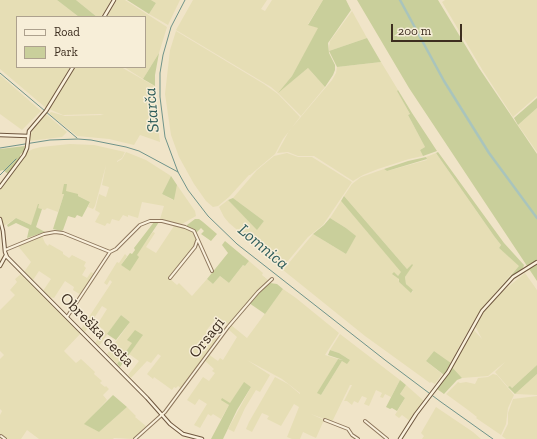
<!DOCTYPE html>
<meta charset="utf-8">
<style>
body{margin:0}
#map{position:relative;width:537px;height:439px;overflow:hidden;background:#f0e4c8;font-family:"Zilla Slab",serif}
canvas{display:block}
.legend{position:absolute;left:16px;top:16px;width:130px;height:52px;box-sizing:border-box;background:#f7eed8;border:1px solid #ada18e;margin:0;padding:5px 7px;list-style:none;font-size:12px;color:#3d2e20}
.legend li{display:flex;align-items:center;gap:8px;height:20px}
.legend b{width:20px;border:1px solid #ada18e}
.scale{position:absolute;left:391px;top:24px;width:71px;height:18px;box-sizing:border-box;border:2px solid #3d2e20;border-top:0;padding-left:5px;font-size:12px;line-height:14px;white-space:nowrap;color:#3d2e20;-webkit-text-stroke:3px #f7eed8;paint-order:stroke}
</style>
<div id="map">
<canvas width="537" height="439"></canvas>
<ul class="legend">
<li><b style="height:5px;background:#faf1dc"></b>Road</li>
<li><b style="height:11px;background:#c9cf9b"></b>Park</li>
</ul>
<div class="scale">200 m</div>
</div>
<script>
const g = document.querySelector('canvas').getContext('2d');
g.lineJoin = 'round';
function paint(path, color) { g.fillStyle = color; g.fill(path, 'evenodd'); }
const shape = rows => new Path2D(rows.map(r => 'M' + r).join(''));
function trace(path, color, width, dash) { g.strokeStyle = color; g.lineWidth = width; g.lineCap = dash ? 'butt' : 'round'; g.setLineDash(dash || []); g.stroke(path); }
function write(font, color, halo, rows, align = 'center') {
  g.font = font + ' "Zilla Slab",serif'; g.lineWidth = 3; g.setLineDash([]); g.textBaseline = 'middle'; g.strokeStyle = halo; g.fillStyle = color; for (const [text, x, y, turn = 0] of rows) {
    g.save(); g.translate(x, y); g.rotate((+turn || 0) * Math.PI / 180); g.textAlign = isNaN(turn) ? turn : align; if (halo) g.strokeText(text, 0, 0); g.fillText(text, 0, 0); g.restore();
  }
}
paint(shape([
 [0,0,57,0,79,17,17,17,17,67,70,67,46,108,0,69],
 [76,0,111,0,101,17,97,17],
 [117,0,125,0,167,27,159,53,143,79,124,67,145,67,145,17,107,17],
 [151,0,180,0,168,25,149,14,156,3],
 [193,0,267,0,261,9,265,11,272,0,323,0,308,24,319,28,292,76,280,91,308,68,325,87,301,116,278,93,271,87,176,30],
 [445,0,537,0,537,96,513,117,483,71,442,2],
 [352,11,367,38,329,51,329,47,330,41],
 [176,31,264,84,278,94,300,117,283,139,275,154,250,175,249,175,229,197,218,206,213,207,206,201,194,184,179,157,171,135,165,94,170,50],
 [381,62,398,90,397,91,410,114,408,115,425,147,420,150,423,156,409,159,378,169,363,175,353,181,314,156,298,156,288,152,277,153,289,131,332,80,336,73,337,67],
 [75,67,121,67,156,87,156,111,160,142,140,135,134,145,109,139,77,136,49,114,51,112,65,116,104,115,100,114,63,115,49,109],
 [0,75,41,111,22,130,0,114],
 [537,108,537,152,518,125],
 [46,114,67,132,62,137,29,141,32,131],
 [70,144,94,145,125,152,122,158,117,161,117,162,122,159,126,152,146,160,171,176,162,194,173,200,177,185,195,211,196,216,182,224,175,223,160,219,164,206,142,202,138,218,128,215,128,217,123,215,119,221,112,219,110,224,107,223,105,226,95,222,100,213,95,210,99,194,106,197,109,187,102,185,106,165,95,206,93,209,88,207,90,202,78,196,64,194,58,212,47,208,45,210,38,208,31,225,16,218,4,226,0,216,0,190,27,152,33,149,41,147],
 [287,153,298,157,312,157,352,182,323,225,308,237,282,268,229,223,224,217,219,207,228,200,257,229,264,221,233,198,257,170,274,156],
 [436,153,494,236,501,245,499,248,520,266,512,273,480,311,461,343,451,363,434,351,426,361,442,374,435,384,431,382,430,383,365,336,283,270,313,234,346,254,355,236,346,228,330,218,341,201,402,272,398,276,399,282,412,293,413,290,406,284,405,277,412,264,407,269,344,196,352,184,361,177,384,169,387,171,427,160,426,157],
 [174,226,187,229,193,232,197,241,196,244,169,278,177,285,179,283,192,296,207,279,213,284,220,276,229,283,243,265,245,266,249,261,263,273,262,275,268,280,229,325,217,317,206,331,217,339,181,388,178,386,176,388,174,387,172,390,154,377,153,379,147,374,161,356,158,354,151,363,147,361,131,378,128,375,139,361,129,354,143,335,133,343,117,364,107,354,130,322,121,315,99,346,95,343,104,330,97,325,107,309,102,306,85,332,81,329,112,282,110,280,107,285,104,283,117,262,119,263,125,254,127,256,121,265,130,270,136,255,153,232,155,233,146,247,156,253],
 [42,236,45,243,48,246,49,244,63,252,63,254,69,258,72,255,86,262,84,266,86,268,82,275,87,278,91,272,95,274,81,295,73,290,74,287,65,281,54,298,49,297,43,291,51,279,39,271,33,280,24,272,31,262,18,246],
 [525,273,537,290,537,365,512,388,510,386,508,387,495,372,505,362,488,376,462,378,452,367,473,329,482,339,475,326,483,312,496,297],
 [21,274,81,333,64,351,76,363,81,359,95,372,94,374,102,381,100,383,105,387,106,386,109,389,103,395,107,400,85,424,99,432,127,407,136,416,135,417,146,426,133,439,114,438,113,439,39,439,27,430,21,439,6,439,0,434,0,415,2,411,0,409,0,359,4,355,0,351,0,310,15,295,10,290,17,282,15,279],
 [283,289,296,298,339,333,325,355,338,359,318,393,321,395,342,361,350,360,339,353,330,350,340,334,400,380,391,397,385,394,383,398,380,397,382,393,376,390,369,406,364,404,367,398,362,396,358,403,354,401,352,405,347,401,344,401,352,385,350,385,332,422,311,414,324,420,316,438,303,432,300,439,292,439,287,437,299,407,294,404,281,426,267,419,269,416,262,413,252,432,246,429,249,422,275,377,288,384,300,394,300,393,282,379,247,360,270,375,260,392,256,390,245,408,234,432,228,429,251,387,244,383,230,404,222,398,229,405,221,419,213,414,211,416,208,414,200,428,194,425,207,404,199,399,195,405,187,400,203,377,209,381,215,373,212,371,214,369,204,360,208,354,218,361,220,358,223,360,237,337,228,329,231,325,247,338],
 [493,374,497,375,514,395,508,408,506,424,501,435,476,418,477,417,468,410,446,394,458,382,460,383,466,382,475,384,478,378,488,377],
 [537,374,537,395,515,394],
 [406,385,424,401,410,421,402,415,399,418,395,415,405,398,400,394],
 [537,396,537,439,506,439,502,436,508,424,508,413,513,399],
 [436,407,473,432,481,439,422,439,424,436,421,433]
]), '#e6deb5');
paint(shape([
 [57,0,76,0,97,17,79,17],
 [127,0,151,0,156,3,149,14],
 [323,0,346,0,351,10,328,43,329,53,335,65,335,70,333,75,325,87,308,68,278,93,292,76,318,28,308,25],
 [357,0,438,0,479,68,537,154,537,281,409,88],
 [367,38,381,62,337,67,329,51],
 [159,53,155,75,155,86,143,79],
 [398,90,412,113,437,151,423,156,420,150,425,147,408,115,410,114,397,91],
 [537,98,537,108,518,125,514,118],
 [25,146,24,151,20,155,20,158,8,174,3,170,0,171,0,149],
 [438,152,504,243,524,265,523,268,512,277,494,295,519,266,499,248,501,245,494,236,436,153],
 [426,157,427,159,387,171,384,169,408,161],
 [171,176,177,185,174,200,162,194],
 [64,184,67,184,66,191,78,194,78,196,90,202,82,217,77,215,75,218,68,216,63,230,61,231,53,229,64,194,62,194],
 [344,196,407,269,412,264,413,265,405,277,406,284,413,290,411,293,399,282,399,279,392,274,394,272,398,276,401,272,341,201],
 [233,198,264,221,257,230,228,200],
 [38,204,39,204,38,208,42,209,36,227,45,232,27,238,29,229,16,223,8,227,7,225,16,218,31,225],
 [330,218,346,228,356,236,346,254,313,234,324,225],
 [195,219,199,219,203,222,217,234,211,241,201,234,204,231,201,228,196,233,187,227,187,225],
 [154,222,159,222,137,255,139,257,130,271,121,265,130,253,132,254,135,250,134,248],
 [225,241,249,261,245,266,243,265,229,283,220,276,213,284,207,279,228,253,222,245],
 [270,283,277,284,283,289,265,314,249,303,259,292],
 [121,315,130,322,116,340,107,334],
 [135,330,143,335,120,367,117,364,132,343,127,340],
 [330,350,339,353,350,360,347,364,342,361,321,395,317,393,338,359,343,360,328,355],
 [434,351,451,363,444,375,426,361],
 [537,365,537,374,515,394,508,387,510,386,512,388],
 [452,367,462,378,457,380,444,394,437,389],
 [400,380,406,385,400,394,405,398,397,411,392,408,390,409,386,407],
 [244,382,251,387,237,410,223,439,211,439,229,405,221,400,222,398,230,403],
 [113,395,127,407,99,432,84,424]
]), '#c9cf9b');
trace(shape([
 [185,0,171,27,163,55,160,73,160,97,165,137,178,172,188,190,208,216,237,244,385,360,441,402,493,439],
 [0,73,77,138],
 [0,148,50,140,78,139,91,140,126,147,139,151,178,172],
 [0,175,16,159]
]), '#6f938a', 1);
trace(shape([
 [400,0,444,81,489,153,537,218]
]), '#a9c4bc', 2.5);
const street = shape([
 [5,250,44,234,55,232,63,233,110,252,116,249,140,225,150,221,162,221,185,227,194,231,212,271],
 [170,278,195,247,197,241],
 [67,317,110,252],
 [325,420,348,429,352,435,358,439],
 [365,421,387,439],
 [1,436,5,439],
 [135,439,165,412,228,327,258,292,272,279]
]);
const secondary = shape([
 [104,17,114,0],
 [0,135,28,136],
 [0,187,24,155,27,148,29,131,46,111,73,67],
 [0,219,3,231,5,252,7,257,147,398,170,424,183,434,202,439],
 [0,266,6,255],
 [400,439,416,414,448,372,482,311,513,277,537,262]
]);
trace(street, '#8d765c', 4);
trace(secondary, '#6f573f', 4.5);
trace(street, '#faf1dc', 2);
trace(secondary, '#faf1dc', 2.5);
write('16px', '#3d2e20', '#f7eed8', [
 ["Obreška cesta",97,330,45],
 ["Orsagi",207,338,-52]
]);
write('italic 17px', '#2f5d5a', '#f7eed8', [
 ["Starča",152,110,-95],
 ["Lomnica",263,247,40]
]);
</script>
